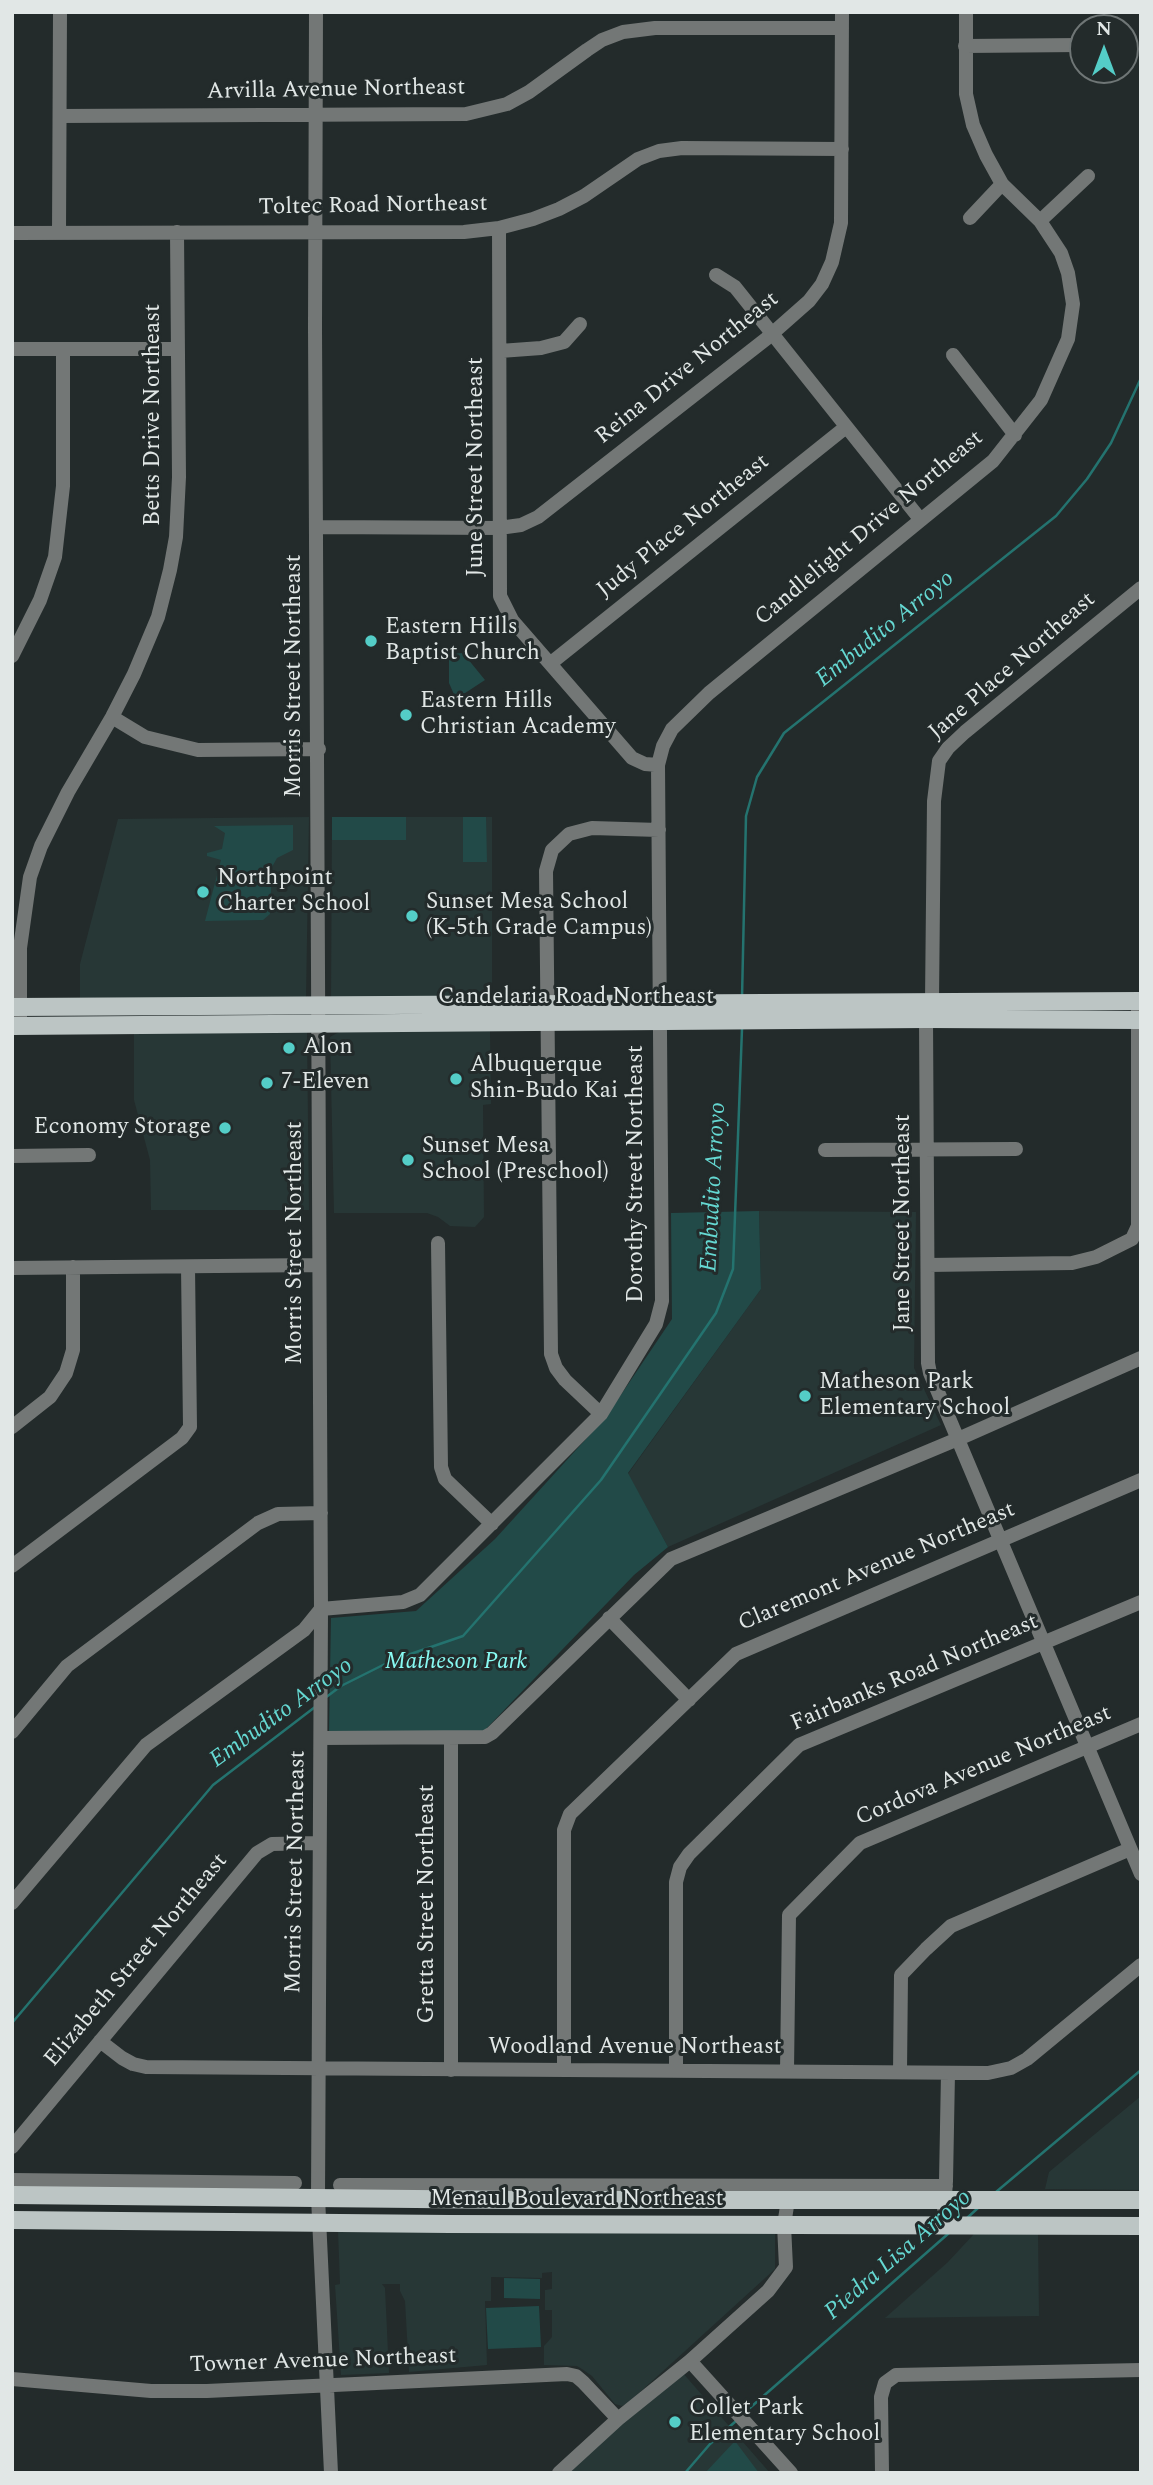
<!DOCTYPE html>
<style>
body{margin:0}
#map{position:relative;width:1153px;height:2485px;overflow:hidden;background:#232b2b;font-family:Spectral,serif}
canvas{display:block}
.frame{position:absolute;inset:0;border:14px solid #e1e7e6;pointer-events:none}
.north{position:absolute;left:1069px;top:14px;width:70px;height:70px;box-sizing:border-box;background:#232b2b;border:2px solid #6f7676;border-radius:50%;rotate:0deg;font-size:19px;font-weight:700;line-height:28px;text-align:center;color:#e1e7e6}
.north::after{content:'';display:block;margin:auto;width:24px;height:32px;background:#54cdc7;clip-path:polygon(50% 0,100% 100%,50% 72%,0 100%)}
</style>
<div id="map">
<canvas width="1153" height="2485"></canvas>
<div class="frame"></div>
<div class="north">N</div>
</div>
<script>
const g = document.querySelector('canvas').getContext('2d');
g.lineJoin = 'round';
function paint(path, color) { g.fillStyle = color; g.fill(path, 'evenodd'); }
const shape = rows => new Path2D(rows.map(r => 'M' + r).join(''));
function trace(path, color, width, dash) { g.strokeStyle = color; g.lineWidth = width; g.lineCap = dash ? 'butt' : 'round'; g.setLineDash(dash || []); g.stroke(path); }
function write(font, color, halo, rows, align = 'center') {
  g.font = font + ' Spectral,serif'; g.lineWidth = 6; g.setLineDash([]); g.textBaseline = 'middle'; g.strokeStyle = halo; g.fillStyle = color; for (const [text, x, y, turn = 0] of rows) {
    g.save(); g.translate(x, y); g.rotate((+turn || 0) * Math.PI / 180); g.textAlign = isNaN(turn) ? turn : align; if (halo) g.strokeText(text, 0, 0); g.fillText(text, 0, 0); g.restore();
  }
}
paint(shape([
 [309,817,306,999,116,1000,80,998,80,964,118,819],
 [332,817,492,817,492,999,331,1002],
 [490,1030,491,1104,483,1105,484,1217,475,1227,450,1226,438,1217,427,1213,334,1213,330,1037,339,1032],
 [134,1032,307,1032,309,1210,151,1210,150,1160,134,1100],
 [759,1211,916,1212,914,1368,941,1425,668,1547,628,1474,761,1289],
 [1141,2096,1141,2190,1045,2189,1049,2172],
 [338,2231,771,2232,775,2234,775,2269,628,2403,622,2406,615,2404,592,2376,582,2369,577,2366,544,2365,544,2346,552,2337,552,2310,545,2310,545,2290,552,2289,552,2272,542,2273,542,2278,491,2277,491,2301,485,2301,487,2365,409,2372,405,2301,400,2291,400,2284,382,2284,385,2288,389,2373,341,2375,335,2285,340,2284],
 [1038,2233,1039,2316,885,2318,948,2262,974,2234],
 [682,2372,770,2473,565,2473]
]), '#273736');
paint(shape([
 [463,653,485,680,456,699,449,683,449,654],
 [332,817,406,817,406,840,332,840],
 [463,817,486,817,487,862,463,862],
 [293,825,293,850,277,858,272,867,270,914,263,920,205,921,221,860,207,856,207,853,222,849,225,833,214,826],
 [759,1211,761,1289,628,1473,668,1547,634,1575,483,1732,329,1731,331,1618,416,1611,495,1539,606,1417,672,1319,671,1213],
 [504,2278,540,2279,540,2299,504,2298],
 [539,2306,541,2347,488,2349,486,2308],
 [735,2441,759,2473,705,2473]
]), '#224a48');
trace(shape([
 [742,998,746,816,757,777,784,733,1056,516,1087,479,1111,443,1141,378],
 [325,1698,341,1686,393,1660,463,1636,601,1480,716,1313,733,1269,742,1029],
 [12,2023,213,1785,315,1707],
 [996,2192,1141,2070],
 [967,2218,978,2208],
 [743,2414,949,2233],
 [685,2473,710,2444,736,2421]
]), '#24736f', 2.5);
trace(shape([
 [316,12,315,327,321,1609,318,2197,331,2473],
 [965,46,1080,45],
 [60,116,466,114,507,104,529,92,587,50,602,40,623,32,655,28,842,28],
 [970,218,1002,184],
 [1040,221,1088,176],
 [499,228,500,596,512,620,632,758,645,764,658,765],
 [12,233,464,232,499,228,533,219,559,209,584,196,638,159,659,151,682,148,842,149],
 [59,233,60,12],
 [716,275,735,287,920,519],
 [12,349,177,349],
 [500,351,541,348,564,342,580,324],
 [953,355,1015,435],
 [316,527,499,528,521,525,538,517,766,339,809,301,822,284,832,262,841,223,842,12],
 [1141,588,965,732,948,748,939,761,934,801,932,1001,926,1019,928,1363,930,1373,1141,1874],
 [12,656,40,600,55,557,63,486,63,349],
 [551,663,846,427],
 [112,717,145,737,198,750,319,749],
 [20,1017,20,948,30,877,41,846,68,792,112,717,134,674,158,617,170,570,176,537,179,477,177,232],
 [825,1150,1016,1149],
 [12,1156,89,1155],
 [438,1243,441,1467,445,1479,492,1524],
 [928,1265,1072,1263,1096,1257,1132,1239,1138,1226,1138,1010],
 [12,1268,318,1265],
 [601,1414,565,1380,556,1368,551,1354,546,871,552,850,569,834,592,828,659,830],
 [12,1427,50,1397,66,1373,73,1350,73,1267],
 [12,1566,182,1438,190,1427,188,1267],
 [609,1618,689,1700],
 [12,1732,67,1666,258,1523,278,1514,321,1513],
 [321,1738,485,1737,492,1733,671,1559,965,1436,1141,1358],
 [451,1738,451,2070],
 [12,1903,146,1745,304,1630,321,1609,403,1602,420,1595,601,1414,656,1324,662,1301,658,765,663,746,672,729,709,693,993,461,1041,400,1068,339,1073,304,1068,273,1061,253,1040,221,1002,184,986,155,973,125,966,94,966,12],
 [100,2041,122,2058,133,2064,146,2067,988,2073,1011,2068,1027,2059,1141,1965],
 [564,2070,564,1830,570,1814,736,1654,1141,1480],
 [676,2071,676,1882,680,1867,689,1854,799,1745,1141,1602],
 [787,2071,789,1915,860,1843,1141,1724],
 [900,2072,901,1975,926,1949,951,1926,1130,1849],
 [12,2147,257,1853,272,1844,319,1843],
 [12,2180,295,2183],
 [340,2185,946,2186],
 [943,2226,946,2181,948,2073],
 [690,2361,791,2473],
 [12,2379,151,2391,207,2391,567,2374,576,2376,583,2382,618,2419],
 [559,2473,618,2419,690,2361,768,2291,786,2267,784,2225,788,2200],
 [882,2473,881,2397,885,2383,896,2375,1141,2370]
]), '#737776', 14);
trace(shape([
 [12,1007,1141,1001],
 [12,1026,926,1019,1141,1020],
 [12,2195,516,2200,1141,2200],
 [12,2220,450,2224,1141,2226]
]), '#bcc5c4', 18);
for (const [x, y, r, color] of [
 [371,641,7,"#54cdc7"],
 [406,715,7,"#54cdc7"],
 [203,892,7,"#54cdc7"],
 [412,916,7,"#54cdc7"],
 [289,1048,7,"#54cdc7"],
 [456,1079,7,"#54cdc7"],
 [267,1083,7,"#54cdc7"],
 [225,1128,7,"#54cdc7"],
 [408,1160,7,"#54cdc7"],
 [805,1396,7,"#54cdc7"],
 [675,2422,7,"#54cdc7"]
]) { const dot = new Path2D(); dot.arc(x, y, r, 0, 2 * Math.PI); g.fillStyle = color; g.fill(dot); trace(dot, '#232b2b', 2.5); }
write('23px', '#e1e7e6', '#232b2b', [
 ["Arvilla Avenue Northeast",336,91,-1],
 ["Toltec Road Northeast",373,207,-1],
 ["Reina Drive Northeast",688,369,-39],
 ["Betts Drive Northeast",154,415,-90],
 ["June Street Northeast",477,467,-90],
 ["Judy Place Northeast",684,527,-39],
 ["Candlelight Drive Northeast",870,529,-40],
 ["Jane Place Northeast",1013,667,-41],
 ["Morris Street Northeast",295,676,-90],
 ["Candelaria Road Northeast",576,998],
 ["Dorothy Street Northeast",637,1174,-90],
 ["Jane Street Northeast",904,1223,-90],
 ["Morris Street Northeast",296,1243,-90],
 ["Claremont Avenue Northeast",877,1568,-23],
 ["Fairbanks Road Northeast",915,1674,-23],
 ["Cordova Avenue Northeast",984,1767,-23],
 ["Morris Street Northeast",297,1872,-89],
 ["Gretta Street Northeast",428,1904,-90],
 ["Elizabeth Street Northeast",137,1961,-50],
 ["Woodland Avenue Northeast",635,2048],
 ["Menaul Boulevard Northeast",577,2200],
 ["Towner Avenue Northeast",323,2362,-2]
]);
write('23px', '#e1e7e6', '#232b2b', [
 ["Eastern Hills",385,628],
 ["Baptist Church",385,654],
 ["Eastern Hills",420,702],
 ["Christian Academy",420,728],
 ["Northpoint",217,879],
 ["Charter School",217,905],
 ["Sunset Mesa School",426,903],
 ["(K-5th Grade Campus)",426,929],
 ["Alon",303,1048],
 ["Albuquerque",470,1066],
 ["Shin-Budo Kai",470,1092],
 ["7-Eleven",281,1083],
 ["Economy Storage",211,1128,"right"],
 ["Sunset Mesa",422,1147],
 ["School (Preschool)",422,1173],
 ["Matheson Park",819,1383],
 ["Elementary School",819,1409],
 ["Collet Park",689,2409],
 ["Elementary School",689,2435]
], 'left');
write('italic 23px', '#88faf3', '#232b2b', [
 ["Matheson Park",456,1663]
]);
write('italic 24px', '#65d8d2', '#232b2b', [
 ["Embudito Arroyo",886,630,-39],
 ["Embudito Arroyo",715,1187,-87],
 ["Embudito Arroyo",282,1714,-36],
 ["Piedra Lisa Arroyo",899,2256,-41]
]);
</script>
